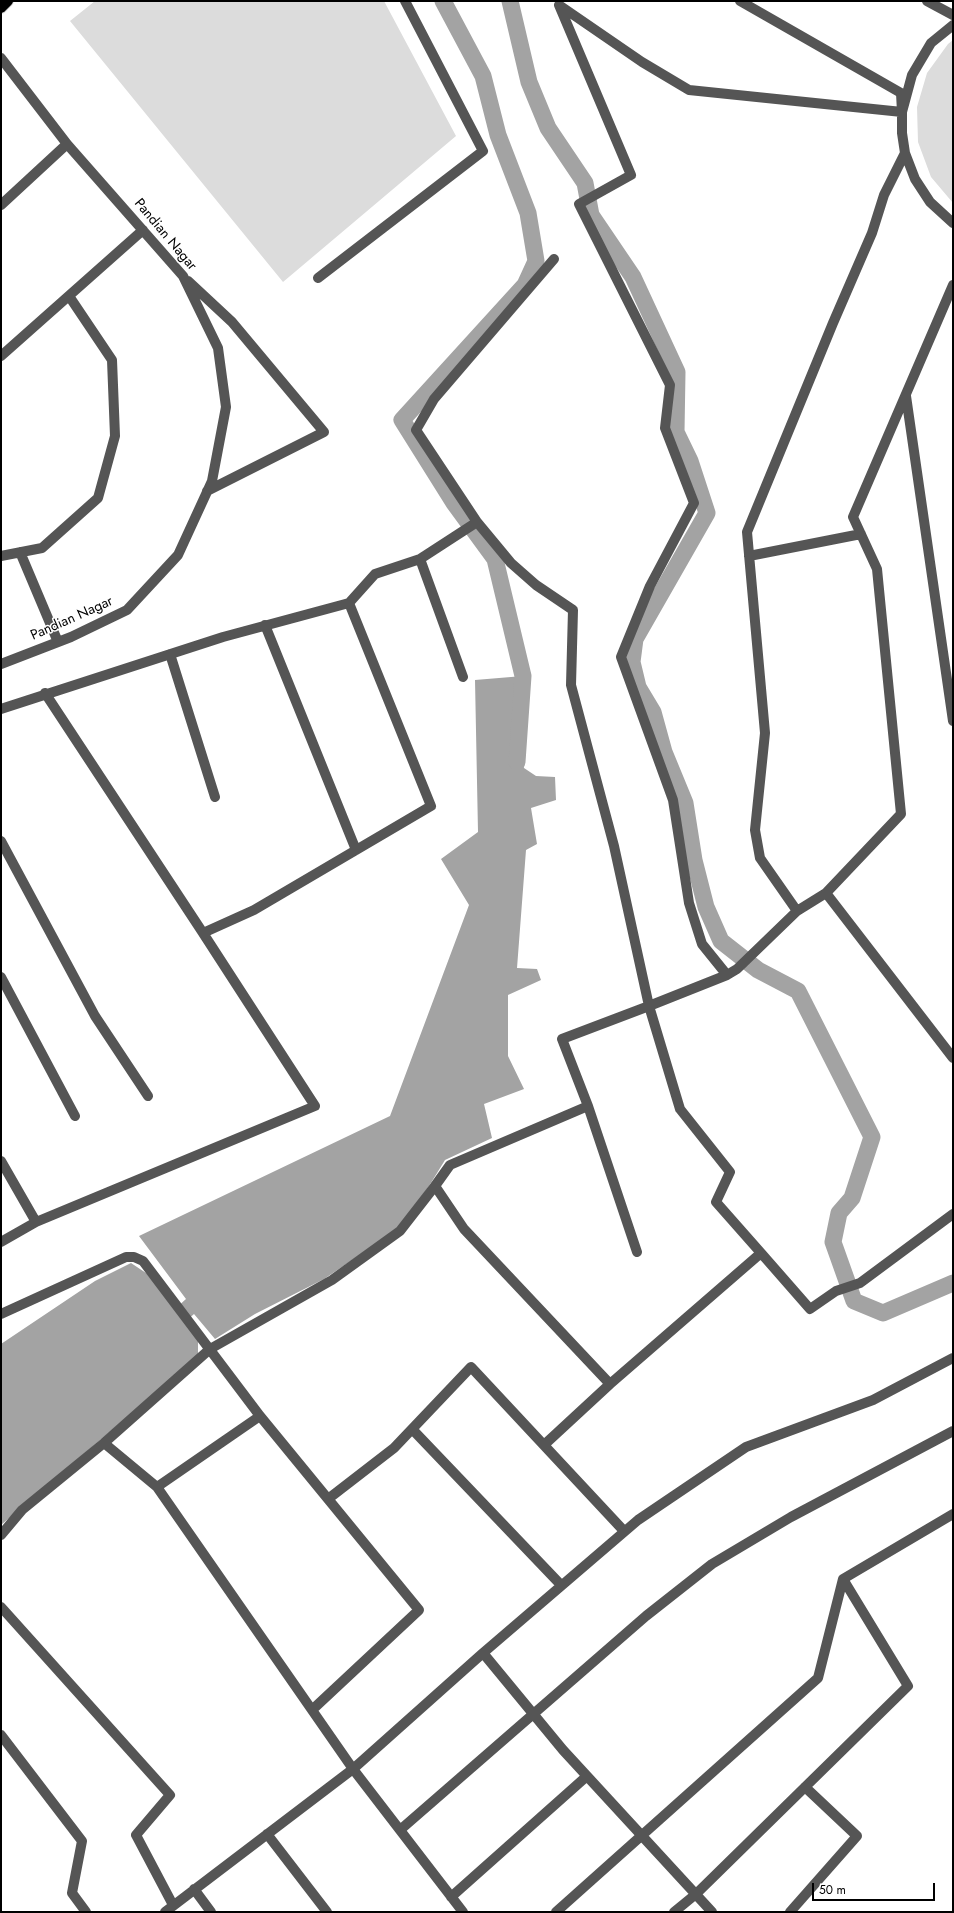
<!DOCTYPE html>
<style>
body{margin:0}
#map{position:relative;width:954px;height:1913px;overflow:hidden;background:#fff;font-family:Jost,sans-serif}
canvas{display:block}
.frame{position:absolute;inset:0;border:2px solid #000;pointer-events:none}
.scale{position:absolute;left:812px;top:1883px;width:123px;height:18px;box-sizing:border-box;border:2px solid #000;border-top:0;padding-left:5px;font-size:12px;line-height:14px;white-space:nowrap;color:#000;-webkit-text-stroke:3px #fff;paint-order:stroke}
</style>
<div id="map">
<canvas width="954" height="1913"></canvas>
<div class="frame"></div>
<div class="scale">50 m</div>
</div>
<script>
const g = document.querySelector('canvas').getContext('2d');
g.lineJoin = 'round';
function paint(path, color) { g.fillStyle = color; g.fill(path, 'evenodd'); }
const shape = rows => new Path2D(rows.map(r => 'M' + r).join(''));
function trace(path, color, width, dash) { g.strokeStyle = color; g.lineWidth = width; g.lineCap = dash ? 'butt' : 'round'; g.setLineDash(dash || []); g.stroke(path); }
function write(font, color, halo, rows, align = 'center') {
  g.font = font + ' Jost,sans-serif'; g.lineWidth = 3; g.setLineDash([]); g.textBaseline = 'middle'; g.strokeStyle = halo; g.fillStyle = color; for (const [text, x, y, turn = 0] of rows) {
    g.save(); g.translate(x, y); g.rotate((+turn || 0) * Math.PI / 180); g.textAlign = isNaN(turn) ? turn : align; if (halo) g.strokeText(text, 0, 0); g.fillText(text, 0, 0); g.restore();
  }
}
paint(shape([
 [95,1,384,1,456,136,283,282,70,21],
 [953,40,953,203,931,177,918,142,917,107,927,73,948,44]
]), '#dcdcdc');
paint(shape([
 [523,676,518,737,524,768,536,776,555,777,556,800,531,808,537,844,526,850,517,968,537,969,541,980,508,995,508,1056,524,1089,484,1104,492,1138,445,1160,429,1186,398,1229,324,1279,255,1314,215,1339,194,1314,185,1322,198,1341,198,1356,1,1525,1,1344,95,1281,131,1263,146,1273,176,1308,186,1299,139,1236,390,1116,469,905,441,859,478,832,475,680]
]), '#a3a3a3');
trace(shape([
 [443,1,483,76,498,135,528,213,536,261,525,285,402,420,454,503,495,559,523,676,517,762],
 [510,1,529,82,548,128,585,183,591,215,633,277,677,372,676,432,690,461,707,513,635,639,632,662,638,687,653,712,664,752,685,803,694,860,706,907,721,941,758,970,798,991,872,1137,852,1198,839,1213,833,1242,854,1301,883,1313,953,1283]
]), '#a3a3a3', 17);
const major = shape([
 [1,8,8,1]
]);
trace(major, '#dbdbdb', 12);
trace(shape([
 [927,1,953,15],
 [559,5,631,175,579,204,670,385,665,428,694,503,650,586,621,657,673,800,689,903,702,944,727,975],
 [559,5,642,62,689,90,902,112,901,93,740,1],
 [953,25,931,43,912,75,902,112,902,133,905,153,915,179,930,202,953,223],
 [1,58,67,144,183,276,218,348,226,407,212,481,178,555,127,610,71,637,1,664],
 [1,205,67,144],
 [318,278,483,151,405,1],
 [188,281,232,322,324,432,207,491],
 [1,356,143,230],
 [906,396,953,721],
 [477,522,511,563,536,585,573,610,571,685,614,846,649,1006,562,1039,588,1106,637,1252],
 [20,552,58,642],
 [1,556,42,548,98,498,115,436,112,360,69,296],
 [749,556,861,534],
 [420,559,477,522,416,430,434,399,554,259],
 [265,625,356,850],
 [170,654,215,797],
 [45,693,203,933,254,910,431,806,349,603],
 [1,709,223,637,349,603,375,574,420,559,463,677],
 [1,841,95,1016,148,1096],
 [826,893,953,1058],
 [797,911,760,858,755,830,765,733,747,532,833,323,872,233,884,195,905,153],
 [1,977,75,1116],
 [588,1106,450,1165,435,1186,464,1229,610,1384,761,1253,810,1309,836,1291,860,1283,953,1214],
 [1,1161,36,1222,315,1106,203,933],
 [1,1242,36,1222],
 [761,1253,716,1202,730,1172,680,1109,649,1006,727,975,737,969,797,911,826,893,901,814,877,569,853,517,953,285],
 [1,1314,126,1257,134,1257,143,1261,260,1416,419,1610,312,1710],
 [260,1416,157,1487,353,1769,463,1912],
 [412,1429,561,1585],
 [104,1443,157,1487],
 [544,1445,610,1384],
 [328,1499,394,1448,471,1367,624,1531],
 [1,1535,22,1510,104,1443,210,1349,332,1280,400,1231,435,1186],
 [1,1607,170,1795,136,1835,173,1905],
 [1,1735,82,1841,72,1893,86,1912],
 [400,1830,646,1616,712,1564,791,1517,953,1431],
 [267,1834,327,1912],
 [194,1889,211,1912],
 [451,1897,587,1776],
 [165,1912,353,1769,483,1653],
 [556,1912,818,1678,843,1579,953,1514],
 [674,1912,696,1894,908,1686,843,1579],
 [712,1912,563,1750,483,1653,638,1520,746,1447,873,1400,953,1358],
 [790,1912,857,1836,805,1787]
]), '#555', 10);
trace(major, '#000', 10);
write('14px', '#000', '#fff', [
 ["Pandian Nagar",165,235,50],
 ["Pandian Nagar",72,619,-24]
]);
</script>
